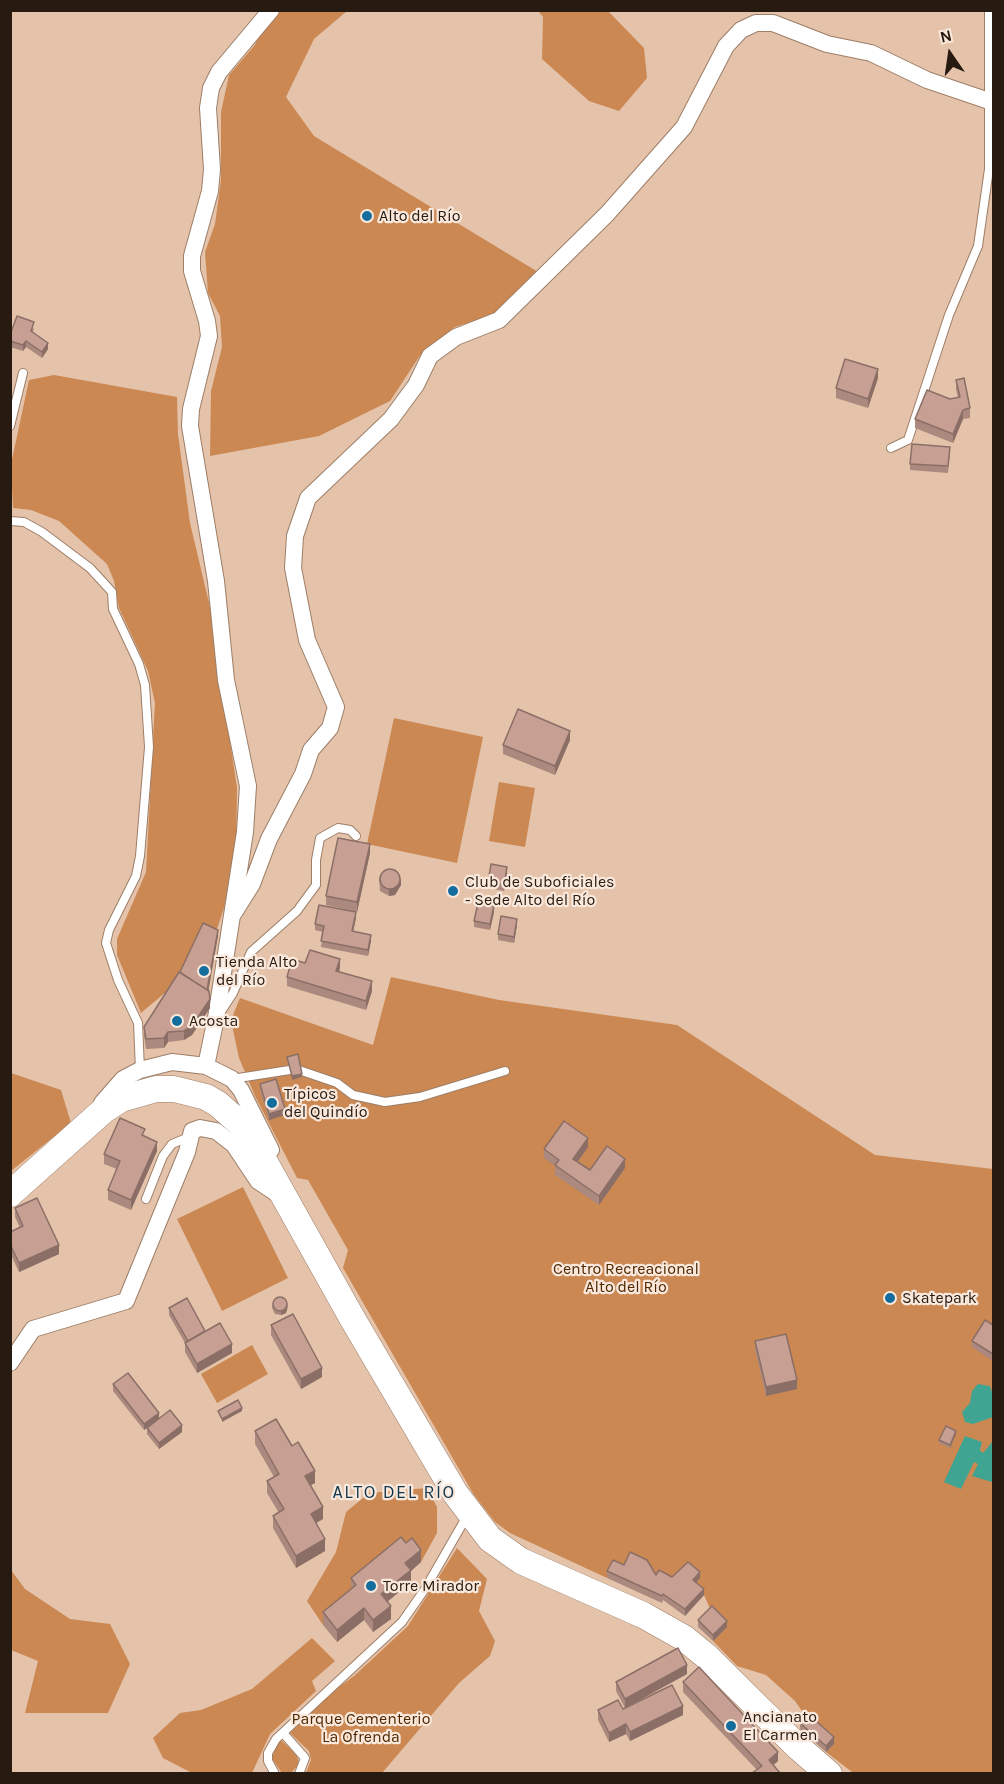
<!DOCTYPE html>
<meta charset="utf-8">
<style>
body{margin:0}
#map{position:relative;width:1004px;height:1784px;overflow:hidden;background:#e4c3aa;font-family:Karla,sans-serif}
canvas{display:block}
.frame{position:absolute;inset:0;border:12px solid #261a11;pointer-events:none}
.north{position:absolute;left:920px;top:24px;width:60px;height:60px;-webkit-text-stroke:4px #f9e8db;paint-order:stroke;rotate:347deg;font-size:16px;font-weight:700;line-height:24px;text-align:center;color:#261a11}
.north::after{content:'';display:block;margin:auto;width:21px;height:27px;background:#261a11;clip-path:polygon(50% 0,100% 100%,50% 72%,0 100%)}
</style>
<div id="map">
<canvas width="1004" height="1784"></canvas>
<div class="frame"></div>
<div class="north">N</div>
</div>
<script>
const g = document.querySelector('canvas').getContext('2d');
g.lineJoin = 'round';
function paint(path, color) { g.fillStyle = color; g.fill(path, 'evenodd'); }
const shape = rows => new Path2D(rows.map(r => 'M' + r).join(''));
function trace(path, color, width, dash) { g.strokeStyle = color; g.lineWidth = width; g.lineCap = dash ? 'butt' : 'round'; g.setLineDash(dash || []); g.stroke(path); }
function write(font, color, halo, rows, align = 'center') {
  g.font = font + ' Karla,sans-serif'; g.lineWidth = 4.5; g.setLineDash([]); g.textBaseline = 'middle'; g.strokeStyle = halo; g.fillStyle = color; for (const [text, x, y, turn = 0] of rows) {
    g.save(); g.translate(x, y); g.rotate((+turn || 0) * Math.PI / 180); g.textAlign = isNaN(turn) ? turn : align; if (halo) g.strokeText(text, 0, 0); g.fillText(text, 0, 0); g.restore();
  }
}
paint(shape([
 [274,11,347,11,314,39,286,97,314,136,538,272,499,313,455,327,421,354,390,401,319,436,210,456,211,391,222,347,220,316,208,293,205,252,215,224,221,180,221,112,229,75,254,46],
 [538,11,608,11,644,48,647,78,619,111,589,101,542,59,543,17],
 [54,375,177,397,178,434,190,523,210,607,237,788,236,849,224,908,215,935,179,981,141,1013,117,955,117,939,146,872,155,703,148,671,119,608,114,581,107,564,59,521,31,510,13,508,11,464,29,380],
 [394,718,483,737,457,863,367,844],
 [499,782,535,788,525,847,489,841],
 [391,977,499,1000,677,1025,875,1155,993,1169,993,1773,852,1772,826,1752,834,1744,808,1720,795,1701,766,1675,737,1666,713,1641,712,1613,704,1595,693,1586,672,1583,613,1567,607,1578,510,1533,495,1522,474,1495,343,1268,348,1250,308,1180,297,1178,255,1096,239,1058,231,1020,240,998,373,1045],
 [11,1073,61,1090,71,1123,11,1171],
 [243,1187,288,1278,222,1311,177,1219],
 [252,1345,268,1374,217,1403,201,1374],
 [427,1488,437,1507,437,1533,421,1562,412,1550,323,1625,307,1601,336,1552,346,1512,369,1493],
 [457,1548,487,1579,479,1611,495,1641,490,1656,459,1683,382,1773,306,1773,311,1760,309,1751,290,1733,328,1695,354,1676,408,1626],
 [11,1570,25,1589,70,1619,110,1624,130,1664,108,1713,25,1713,38,1661,11,1650],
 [312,1638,335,1661,312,1681,316,1691,270,1734,252,1773,192,1773,163,1758,153,1738,180,1713,201,1710,252,1689],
 [281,1740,297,1755,299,1764,291,1773,282,1773,272,1759,276,1745]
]), '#cb8852');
paint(shape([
 [978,1384,990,1386,993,1395,993,1417,973,1424,965,1422,962,1412,970,1403,972,1391],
 [965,1436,982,1442,980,1450,983,1453,993,1441,992,1482,972,1476,978,1464,974,1462,961,1489,944,1482]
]), '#3fa491');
const lane = shape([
 [10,426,23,373],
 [891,448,908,440,949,315,978,246,989,169,989,10],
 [10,521,24,522,42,532,90,568,112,592,113,609,139,664,145,685,149,747,140,856,136,876,109,930,106,943,118,980,138,1023,140,1070],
 [220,1013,233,993,251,952,297,911,316,885,316,860,320,838,338,828,350,830,356,836],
 [232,1079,296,1069,337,1083,353,1095,385,1102,420,1097,505,1071],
 [146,1199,163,1156,172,1144,189,1137],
 [283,1733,305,1758,299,1774],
 [275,1774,268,1761,268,1753,276,1739,402,1622,425,1589,467,1516]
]);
const street = shape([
 [232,916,252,884,269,839,303,774,311,750,330,728,336,707,307,640,293,568,295,536,308,498,391,419,416,385,430,356,456,337,499,320,607,214,684,127,726,46,741,30,756,23,773,23,827,44,871,53,927,80,989,101],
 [206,1066,216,1018,245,832,248,786,226,680,216,581,190,426,191,409,209,336,207,321,192,271,192,256,210,191,212,169,208,108,211,88,219,72,271,10],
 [102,1103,123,1079,140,1070,172,1062,206,1066,232,1079,241,1090,271,1150],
 [10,1363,33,1329,126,1301,187,1152,192,1131,200,1128,216,1131,234,1145,258,1181,279,1195]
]);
const primary = shape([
 [10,1194,104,1110,121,1099,156,1089,174,1089,206,1097,218,1104,243,1126,253,1141,352,1318,455,1493,490,1539,521,1561,643,1615,684,1638,706,1656,798,1747,829,1774]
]);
trace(lane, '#9d7e67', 10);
trace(street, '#9d7e67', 18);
trace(primary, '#9d7e67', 27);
trace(lane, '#fff', 8);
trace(street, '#fff', 16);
trace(primary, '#fff', 26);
paint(shape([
 [34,328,33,332,48,349,42,358,26,347,23,351,10,347,10,335],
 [878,378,868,408,836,398,836,388],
 [956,380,970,408,970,418,963,419,953,443,915,428,915,419,950,399,958,398,956,389],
 [950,453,948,473,910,470,910,464],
 [570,740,555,775,503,754,503,745],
 [370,853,357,912,326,905,326,896],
 [507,873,504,891,488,888,488,882],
 [379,878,401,885,395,895,389,896,380,891],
 [494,912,490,930,474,927,474,921],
 [356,918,353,931,371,941,368,956,321,947,323,932,315,930,315,924],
 [517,925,514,943,498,940,498,934],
 [218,936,208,991,210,1008,192,1035,184,1040,168,1042,164,1048,146,1049,144,1036,144,1027,180,972],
 [305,963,340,968,339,972,372,991,366,1010,287,986,287,977],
 [260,1084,285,1115,269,1120,260,1090],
 [145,1137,157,1151,131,1210,108,1200,108,1190,117,1169,104,1164,104,1154],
 [588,1147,578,1162,590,1170,625,1168,599,1205,555,1175,555,1166,544,1158,544,1149],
 [15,1208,59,1254,19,1272,10,1253,10,1232,20,1228,15,1217],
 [272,1305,288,1307,286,1313,281,1315,275,1314,272,1308],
 [169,1308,205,1331,232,1353,197,1373,185,1352,185,1343,169,1315],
 [271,1325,322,1377,301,1389,271,1335],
 [993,1325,993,1361,972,1347,972,1341],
 [755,1341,797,1389,766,1396,755,1350],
 [113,1384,159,1419,182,1432,159,1449,147,1434,147,1428,144,1430,113,1391],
 [255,1431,292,1446,315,1483,311,1485,323,1519,316,1523,325,1551,296,1568,273,1528,273,1516,279,1513,267,1493,267,1481,274,1477,255,1444],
 [956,1434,950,1448,939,1443,939,1440],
 [421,1562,411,1571,411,1582,387,1602,391,1619,373,1632,364,1620,337,1642,323,1625,323,1612,351,1590,351,1578],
 [624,1565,656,1575,700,1578,696,1582,704,1595,685,1616,663,1600,662,1603,607,1578,607,1571],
 [698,1620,727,1627,713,1641,698,1627],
 [687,1674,625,1708,616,1691,616,1682],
 [683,1682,778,1761,773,1765,757,1770,683,1692],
 [598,1710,683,1715,630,1741,626,1734,609,1742,598,1720],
 [800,1723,834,1744,826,1752,800,1729]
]), '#ab897e');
paint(shape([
 [26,341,26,347,23,351,23,345],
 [48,343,48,349,42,358,42,352],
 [878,369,878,378,868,408,868,399],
 [963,410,963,419,953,443,953,434],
 [570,731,570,740,555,775,555,766],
 [370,844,370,853,357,912,357,902],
 [507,867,507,873,504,891,504,885],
 [401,879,401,885,395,895,389,896,389,890],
 [494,906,494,912,490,930,490,924],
 [356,912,356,918,352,937,352,931],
 [517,919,517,925,514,943,514,937],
 [218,930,218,936,207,999,207,993],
 [371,935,371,941,368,956,368,950],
 [340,959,340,968,336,980,336,971],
 [372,981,372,991,366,1010,366,1001],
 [210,999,210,1008,192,1035,184,1040,184,1031],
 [168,1032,168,1042,164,1048,164,1038],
 [302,1074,302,1077,292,1080,292,1076],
 [285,1109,285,1115,269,1120,269,1114],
 [588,1138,588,1147,573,1168,573,1159],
 [157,1142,157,1151,131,1210,131,1200],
 [625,1159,625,1168,599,1205,599,1196],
 [59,1245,59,1254,19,1272,19,1263],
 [288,1304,286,1313,281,1315,281,1312],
 [232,1344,232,1353,197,1373,197,1364],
 [322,1368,322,1377,301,1389,301,1379],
 [797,1380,797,1389,766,1396,766,1387],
 [242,1408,242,1411,222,1422,222,1419],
 [159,1413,159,1419,144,1430,144,1424],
 [182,1425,182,1432,159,1449,159,1443],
 [956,1431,956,1434,950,1448,950,1445],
 [315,1471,315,1483,305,1488,305,1476],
 [323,1507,323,1519,311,1526,311,1514],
 [325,1539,325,1551,296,1568,296,1556],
 [421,1550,421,1562,411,1571,411,1582,381,1607,381,1594,405,1563],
 [700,1572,700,1578,693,1586,693,1580],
 [704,1589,704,1595,685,1616,685,1609],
 [391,1606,391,1619,373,1632,373,1620],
 [364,1608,364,1620,337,1642,337,1630],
 [727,1621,727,1627,713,1641,713,1635],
 [687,1665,687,1674,625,1708,625,1699],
 [683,1706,683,1715,630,1741,630,1732],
 [626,1724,626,1734,609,1742,609,1733],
 [834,1737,834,1744,826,1752,826,1746],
 [778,1752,778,1761,769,1769,769,1760]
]), '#8b6f67');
const building = shape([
 [17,316,34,322,31,331,48,343,42,352,26,341,23,345,10,341,10,335,17,316],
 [845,359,878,369,868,399,836,388,845,359],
 [964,378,970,408,963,410,953,434,915,419,927,390,950,399,960,397,956,380,964,378],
 [912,444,950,447,948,466,910,464,912,444],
 [518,709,570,731,555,766,503,745,518,709],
 [338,838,370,844,357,902,326,896,338,838],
 [491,864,507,867,504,885,488,882,491,864],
 '380 879a10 10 0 1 1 20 0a10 10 0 1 1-20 0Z',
 [478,903,494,906,490,924,474,921,478,903],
 [319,905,356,912,352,931,371,935,368,950,321,941,324,926,315,924,319,905],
 [501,916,517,919,514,937,498,934,501,916],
 [203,923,218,930,207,990,180,972,203,923],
 [310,950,340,959,336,971,372,981,366,1001,287,977,292,959,305,963,310,950],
 [179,972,209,991,210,999,192,1026,184,1031,168,1032,164,1038,146,1039,144,1027,179,972],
 [298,1054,302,1074,292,1076,287,1057,298,1054],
 [276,1079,285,1109,269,1114,260,1084,276,1079],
 [120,1118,145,1129,142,1135,157,1142,131,1200,108,1190,120,1161,104,1154,120,1118],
 [564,1121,588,1138,573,1159,590,1170,607,1146,625,1159,599,1196,555,1165,559,1160,544,1149,564,1121],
 [37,1198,59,1245,19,1263,10,1244,10,1232,23,1226,15,1208,37,1198],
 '273 1304a7 7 0 1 1 14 0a7 7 0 1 1-14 0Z',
 [187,1298,205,1331,188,1341,169,1308,187,1298],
 [293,1314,322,1368,301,1379,271,1325,293,1314],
 [985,1320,993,1325,993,1354,972,1341,985,1320],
 [220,1323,232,1344,197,1364,185,1343,220,1323],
 [786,1334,797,1380,766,1387,755,1341,786,1334],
 [128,1373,159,1413,144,1424,113,1384,128,1373],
 [238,1400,242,1408,222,1419,218,1411,238,1400],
 [170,1410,182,1425,159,1443,147,1428,170,1410],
 [276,1419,292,1446,298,1442,315,1471,305,1476,323,1507,311,1514,325,1539,296,1556,273,1516,284,1509,267,1481,279,1474,255,1431,276,1419],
 [946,1426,956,1431,950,1445,939,1440,946,1426],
 [401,1537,406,1543,412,1538,421,1550,405,1563,411,1570,381,1594,391,1606,373,1620,364,1608,337,1630,323,1612,356,1585,351,1578,401,1537],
 [630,1552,647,1560,656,1575,659,1570,672,1577,688,1562,700,1572,693,1580,704,1589,685,1609,663,1594,662,1596,607,1571,613,1560,624,1565,630,1552],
 [712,1606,727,1621,713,1635,698,1620,712,1606],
 [678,1648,687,1665,625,1699,616,1682,678,1648],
 [699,1667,778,1752,769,1760,780,1773,752,1773,762,1766,683,1682,699,1667],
 [672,1685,683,1706,630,1732,626,1724,609,1733,598,1710,618,1700,623,1709,672,1685],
 [808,1714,834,1737,826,1746,800,1723,808,1714]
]);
paint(building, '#c79f93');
trace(building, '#8b6f67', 1.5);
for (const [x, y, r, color] of [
 [367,216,6,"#146e9d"],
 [453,891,6,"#146e9d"],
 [204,971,6,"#146e9d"],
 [177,1021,6,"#146e9d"],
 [272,1103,6,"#146e9d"],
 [890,1298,6,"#146e9d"],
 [371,1586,6,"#146e9d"],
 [731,1726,6,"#146e9d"]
]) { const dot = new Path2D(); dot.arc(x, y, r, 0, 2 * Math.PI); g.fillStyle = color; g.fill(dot); trace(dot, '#f9e8db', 2); }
write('16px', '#261a11', '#f9e8db', [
 ["Alto del Río",379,216],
 ["Club de Suboficiales",465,882],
 ["- Sede Alto del Río",465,900],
 ["Tienda Alto",216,962],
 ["del Río",216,980],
 ["Acosta",189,1021],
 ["Típicos",284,1094],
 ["del Quindío",284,1112],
 ["Skatepark",902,1298],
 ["Torre Mirador",383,1586],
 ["Ancianato",743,1717],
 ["El Carmen",743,1735]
], 'left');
write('16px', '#502800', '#f9e8db', [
 ["Centro Recreacional",626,1269],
 ["Alto del Río",626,1287],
 ["Parque Cementerio",361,1719],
 ["La Ofrenda",361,1737]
]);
g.letterSpacing = '1.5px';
write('18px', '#0f364d', '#f9e8db', [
 ["ALTO DEL RÍO",394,1493]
]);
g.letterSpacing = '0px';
</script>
